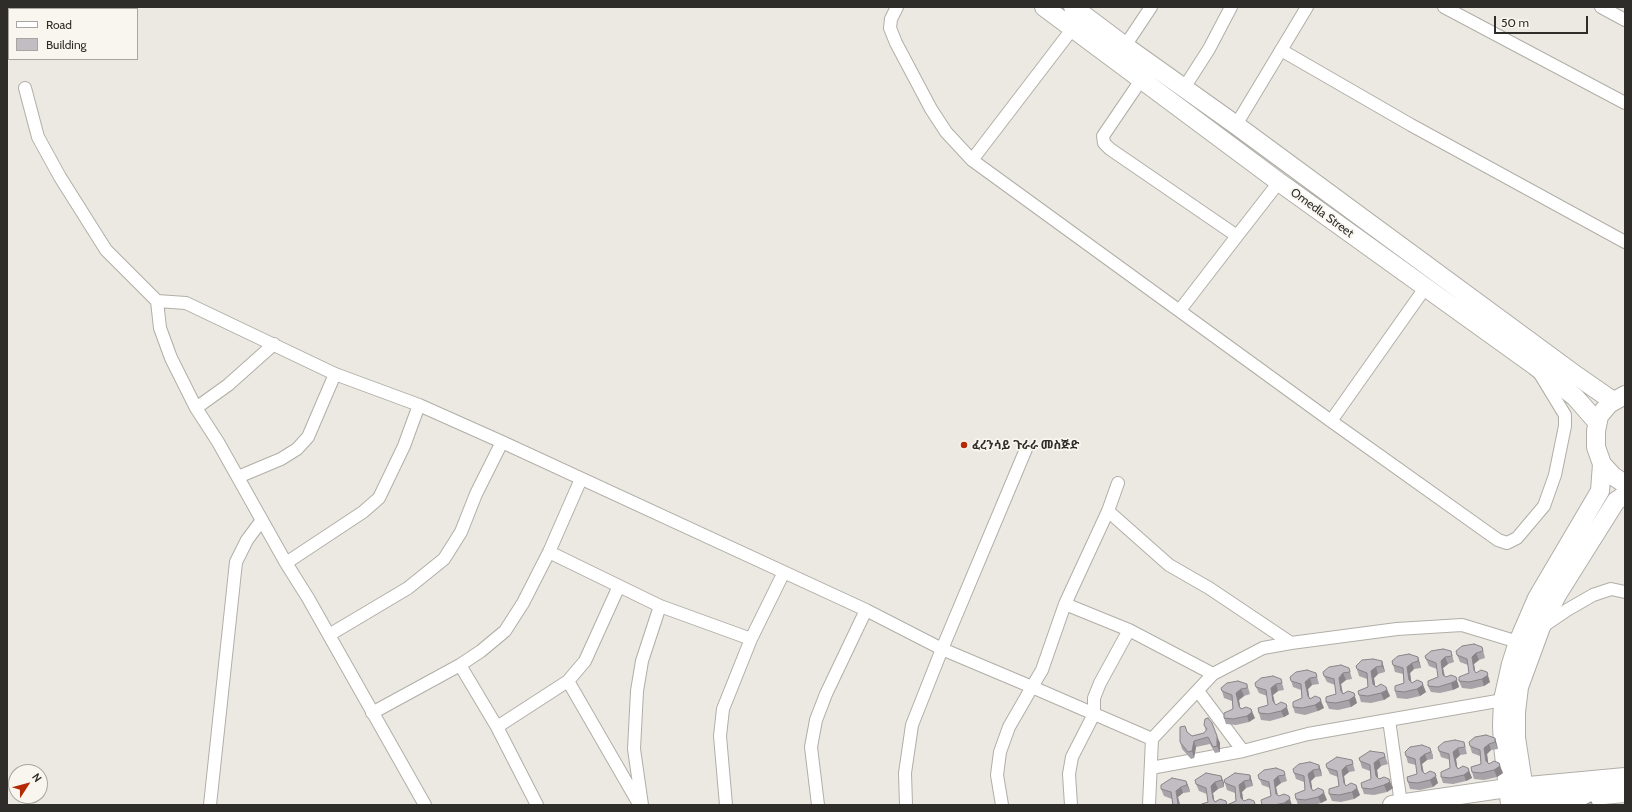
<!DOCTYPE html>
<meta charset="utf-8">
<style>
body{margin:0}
#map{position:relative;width:1632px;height:812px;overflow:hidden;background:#ece9e2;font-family:Cabin,sans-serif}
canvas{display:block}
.frame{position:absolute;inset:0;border:8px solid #2e2d2a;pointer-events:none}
.legend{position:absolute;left:8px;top:8px;width:130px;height:52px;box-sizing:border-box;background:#f9f6ef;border:1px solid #a8a6a0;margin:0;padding:5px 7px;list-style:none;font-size:12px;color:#2e2d2a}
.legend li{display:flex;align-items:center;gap:8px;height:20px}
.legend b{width:20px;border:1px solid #a8a6a0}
.north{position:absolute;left:8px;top:764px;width:40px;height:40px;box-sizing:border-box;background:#f9f6ef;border:1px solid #a8a6a0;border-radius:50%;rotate:54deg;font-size:11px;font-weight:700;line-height:16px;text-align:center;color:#2e2d2a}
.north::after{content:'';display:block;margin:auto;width:14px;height:18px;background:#b52a06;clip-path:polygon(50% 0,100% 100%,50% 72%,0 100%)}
.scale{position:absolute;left:1494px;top:16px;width:94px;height:18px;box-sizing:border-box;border:2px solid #2e2d2a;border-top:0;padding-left:5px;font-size:12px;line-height:14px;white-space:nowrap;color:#2e2d2a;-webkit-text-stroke:3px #f9f6ef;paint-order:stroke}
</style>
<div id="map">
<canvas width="1632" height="812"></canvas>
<div class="frame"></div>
<ul class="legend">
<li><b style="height:5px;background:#fff"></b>Road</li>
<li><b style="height:11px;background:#c2bdc3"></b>Building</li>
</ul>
<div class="north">N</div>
<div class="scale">50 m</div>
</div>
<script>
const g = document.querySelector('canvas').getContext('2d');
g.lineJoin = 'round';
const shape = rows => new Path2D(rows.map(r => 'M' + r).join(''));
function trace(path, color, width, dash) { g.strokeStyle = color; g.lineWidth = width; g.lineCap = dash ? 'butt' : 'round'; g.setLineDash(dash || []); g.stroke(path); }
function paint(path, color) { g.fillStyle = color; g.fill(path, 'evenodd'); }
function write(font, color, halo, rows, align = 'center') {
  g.font = font + ' Cabin,"Noto Sans Ethiopic",sans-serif'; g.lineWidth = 3.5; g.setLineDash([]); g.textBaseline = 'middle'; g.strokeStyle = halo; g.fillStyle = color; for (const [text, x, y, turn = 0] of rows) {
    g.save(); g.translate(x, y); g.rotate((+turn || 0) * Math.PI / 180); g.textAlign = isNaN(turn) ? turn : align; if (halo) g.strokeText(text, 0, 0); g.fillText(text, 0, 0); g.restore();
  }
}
const street = shape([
 [897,7,891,19,890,28,896,43,931,109,946,132,972,160,1331,421,1498,540,1507,543,1517,538,1544,506,1555,475,1565,426,1565,415,1540,374],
 [1444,7,1625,103],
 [1601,7,1625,20],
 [1125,46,1151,7],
 [1281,50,1411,125,1625,242],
 [1141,80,1103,136,1104,143,1110,149,1237,236,1279,182],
 [25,88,38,137,60,177,106,250,157,301,186,303,335,374,419,405,502,442,866,610,942,649,1032,687,1042,670,1065,604,1108,511,1118,483],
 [1184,88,1209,49,1231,7],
 [1236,125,1307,7],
 [972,160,1073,28],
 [157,301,160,328,171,358,196,408,218,442,286,563,308,598,425,805],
 [1180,310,1237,236],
 [196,408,228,385,274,344],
 [1331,421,1425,288],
 [238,477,281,459,297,449,308,437,335,374],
 [1108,511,1169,565,1209,588,1291,643,1263,648,1213,674,1129,630],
 [549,552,660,606,751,639,784,572],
 [286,563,363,512,379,498,404,446,419,405],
 [1065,604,1129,630,1100,683,1094,698,1094,714,1072,757,1069,774,1071,805],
 [1542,627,1567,610,1593,595,1611,589,1625,592],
 [329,635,408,588,444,559,461,532,476,494,502,442],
 [1291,643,1397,629,1462,625,1518,642],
 [460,665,497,727],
 [568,681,639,804],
 [1198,691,1243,751],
 [372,713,460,665,481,651,505,631,523,603,549,552,581,479],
 [1389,720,1401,804],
 [1151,768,1243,751,1308,734,1503,700],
 [210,805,236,562,247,540,262,520],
 [537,805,497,727,568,681,585,661,619,586],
 [642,805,634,749,637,691,642,661,660,606],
 [726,805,720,736,723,709,751,639],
 [818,805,811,747,816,720,826,694,866,610],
 [906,805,905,773,912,725,942,649,1026,449],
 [1002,805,997,775,1000,752,1009,727,1032,687,1152,739],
 [1149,805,1152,739,1213,674]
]);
const secondary = shape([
 [1044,7,1279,182,1535,366,1575,397,1597,422],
 [1073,7,1125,46,1236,125,1577,376,1613,401],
 [1625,395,1609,404,1599,416,1596,431,1596,447,1602,464,1613,476,1625,484],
 [1526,802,1516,738,1516,712,1519,687,1541,627,1557,595,1616,501,1625,495],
 [1514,803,1625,793],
 [1510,804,1503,746,1502,725,1503,700,1511,664,1518,642,1537,598,1600,491,1602,464],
 [1392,805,1507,788,1625,777]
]);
trace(street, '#b1aea7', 14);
trace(secondary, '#b1aea7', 20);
trace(street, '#fff', 12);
trace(secondary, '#fff', 18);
paint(shape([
 [1482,647,1484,654,1485,658,1479,660,1474,664,1475,672,1490,682,1484,686,1471,689,1462,688,1459,681,1469,673,1468,665,1460,662,1457,655],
 [1451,651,1454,662,1448,664,1443,668,1445,676,1446,677,1458,683,1459,687,1453,690,1440,693,1431,692,1428,686,1438,677,1437,669,1429,666,1426,659],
 [1418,657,1420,664,1421,668,1414,669,1410,673,1411,682,1426,692,1420,696,1407,699,1397,698,1395,691,1404,683,1403,674,1395,672,1392,661],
 [1382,661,1384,668,1385,672,1378,674,1374,678,1375,686,1390,696,1384,700,1371,703,1361,702,1359,695,1368,687,1367,679,1359,676,1356,666],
 [1349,668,1352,679,1346,680,1341,684,1343,693,1357,703,1351,707,1338,710,1329,709,1326,702,1336,694,1335,685,1327,682,1324,676],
 [1316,673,1319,684,1312,685,1308,689,1309,697,1324,708,1318,711,1305,715,1295,713,1293,707,1302,698,1301,690,1293,687,1290,677],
 [1281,679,1284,690,1278,691,1273,695,1275,704,1289,714,1284,717,1270,721,1261,720,1259,713,1268,705,1267,696,1259,693,1256,687],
 [1247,684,1250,694,1244,696,1239,700,1240,708,1255,718,1249,722,1236,725,1226,724,1224,718,1233,709,1232,701,1224,698,1222,691],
 [1204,725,1220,743,1220,752,1215,753,1210,744,1196,747,1194,758,1191,759,1182,749,1180,742,1187,732,1192,736,1204,733,1206,731],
 [1495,738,1497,745,1498,749,1491,750,1487,754,1488,763,1503,773,1497,777,1484,780,1474,779,1472,772,1481,764,1480,756,1472,753,1470,746],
 [1464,742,1467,754,1460,755,1456,759,1457,767,1458,769,1468,768,1472,778,1466,781,1453,784,1443,783,1441,777,1450,768,1450,760,1441,757,1439,751],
 [1430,748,1433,755,1433,759,1427,760,1422,764,1424,773,1438,783,1433,787,1420,790,1410,789,1408,782,1417,774,1416,765,1408,763,1406,756],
 [1384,753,1388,764,1381,766,1377,770,1378,778,1393,788,1387,792,1374,795,1364,794,1362,788,1371,779,1370,771,1362,768,1360,761],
 [1352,760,1355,771,1349,772,1344,776,1345,785,1360,795,1354,799,1341,802,1332,801,1329,794,1339,786,1338,777,1330,774,1327,768],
 [1319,765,1321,771,1322,776,1315,777,1311,781,1312,790,1327,800,1321,803,1314,805,1298,805,1296,799,1305,790,1304,782,1296,779,1294,773],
 [1284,771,1287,781,1281,783,1276,787,1278,795,1292,805,1262,805,1271,796,1270,788,1262,785,1258,775],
 [1250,775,1252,782,1253,786,1246,788,1242,792,1243,800,1244,801,1256,805,1199,805,1208,802,1207,794,1199,791,1196,784,1221,776,1224,783,1224,787,1218,789,1213,793,1214,801,1215,802,1227,805,1236,801,1235,793,1227,790,1224,780],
 [1186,781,1189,788,1190,792,1183,793,1178,797,1180,805,1173,805,1172,799,1164,796,1161,789]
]), '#a7a3a8');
paint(shape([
 [1476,653,1479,660,1474,664,1476,677,1474,670,1472,657],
 [1418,657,1420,664,1421,668,1418,661],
 [1445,657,1448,664,1443,668,1445,681,1443,675,1441,661],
 [1382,661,1384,668,1385,672,1382,666],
 [1412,663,1414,669,1410,673,1412,686,1409,680,1407,667],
 [1376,667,1378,674,1374,678,1376,691,1373,684,1371,671],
 [1487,672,1490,682,1484,686,1482,679],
 [1343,673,1346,680,1341,684,1343,697,1341,691,1339,678],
 [1456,677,1459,687,1453,690,1451,683],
 [1310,678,1312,685,1308,689,1310,702,1308,696,1305,682],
 [1422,682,1426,692,1420,696,1417,689],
 [1276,684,1278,691,1273,695,1276,708,1273,701,1271,688],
 [1386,687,1390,696,1384,700,1381,693],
 [1241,689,1244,696,1239,700,1241,713,1239,706,1236,693],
 [1354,693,1357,703,1351,707,1349,700],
 [1320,698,1324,708,1318,711,1315,705],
 [1286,704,1289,714,1284,717,1281,711],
 [1251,709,1255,718,1249,722,1247,716],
 [1217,736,1220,743,1220,752,1217,746],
 [1495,738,1497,745,1498,749,1495,742],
 [1194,741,1196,747,1194,758,1192,751],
 [1489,744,1491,750,1487,754,1489,768,1486,761,1484,748],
 [1458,748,1460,755,1456,759,1458,772,1456,766,1453,752],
 [1425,754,1427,760,1422,764,1424,777,1422,771,1420,758],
 [1379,759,1381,766,1377,770,1379,783,1376,776,1374,763],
 [1499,763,1503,773,1497,777,1494,770],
 [1319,765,1321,771,1322,776,1319,769],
 [1346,766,1349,772,1344,776,1346,789,1344,783,1342,770],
 [1468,768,1472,778,1466,781,1464,775],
 [1313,770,1315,777,1311,781,1313,794,1311,788,1308,774],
 [1435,773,1438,783,1433,787,1430,780],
 [1250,775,1252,782,1253,786,1250,780],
 [1221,776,1224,783,1224,787,1222,780],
 [1278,776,1281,783,1276,787,1278,800,1276,794,1274,780],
 [1389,779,1393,788,1387,792,1384,785],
 [1186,781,1189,788,1190,792,1187,785],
 [1244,781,1246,788,1242,792,1244,805,1241,798,1239,785],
 [1215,782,1218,789,1213,793,1215,805,1213,799,1211,786],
 [1356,785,1360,795,1354,799,1352,792],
 [1181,787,1183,793,1178,797,1180,805,1179,805,1176,791],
 [1323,790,1327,800,1321,803,1318,797],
 [1289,796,1292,805,1285,805,1284,803]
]), '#888488');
const building = shape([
 [1474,644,1482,647,1483,651,1476,653,1472,657,1474,670,1476,673,1481,670,1487,672,1488,675,1482,679,1469,682,1459,681,1459,677,1469,673,1467,659,1457,655,1456,651,1462,646,1474,644],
 [1443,649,1451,651,1452,656,1445,657,1441,661,1443,675,1446,677,1451,675,1456,677,1457,680,1451,683,1438,687,1428,686,1428,681,1438,677,1436,663,1426,659,1425,656,1431,651,1443,649],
 [1409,654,1418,657,1418,661,1412,663,1407,667,1409,680,1412,683,1417,680,1422,682,1423,685,1417,689,1404,692,1395,691,1395,686,1404,683,1403,668,1393,665,1392,661,1398,656,1409,654],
 [1373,659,1382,661,1382,666,1376,667,1371,671,1373,684,1376,687,1381,684,1386,687,1387,690,1381,693,1368,696,1359,695,1358,691,1368,687,1367,673,1357,669,1356,666,1362,660,1373,659],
 [1341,665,1349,668,1350,672,1343,673,1339,678,1341,691,1343,694,1348,691,1354,693,1355,696,1349,700,1336,703,1326,702,1326,697,1336,694,1334,679,1324,676,1323,672,1329,667,1341,665],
 [1307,670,1316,673,1317,677,1310,678,1305,682,1308,696,1310,699,1315,696,1320,698,1321,701,1315,705,1302,708,1293,707,1293,702,1302,698,1301,684,1291,681,1290,677,1296,672,1307,670],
 [1273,676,1281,679,1282,683,1276,684,1271,688,1273,701,1276,705,1281,702,1286,704,1287,707,1281,711,1268,714,1259,713,1258,708,1268,705,1266,690,1256,687,1255,683,1261,678,1273,676],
 [1238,681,1247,684,1247,688,1241,689,1236,693,1239,706,1241,709,1246,707,1251,709,1252,712,1247,716,1233,719,1224,718,1224,713,1233,709,1232,695,1222,691,1221,688,1227,683,1238,681],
 [1208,718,1212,723,1217,736,1217,746,1213,747,1208,737,1194,741,1192,751,1188,752,1180,742,1180,727,1185,726,1187,732,1192,736,1204,733,1207,729,1204,725,1205,719,1208,718],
 [1486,735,1495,738,1495,742,1489,744,1484,748,1486,761,1489,764,1494,761,1499,763,1500,766,1494,770,1481,773,1472,772,1471,767,1481,764,1480,750,1470,746,1469,742,1475,737,1486,735],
 [1455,740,1464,742,1465,747,1458,748,1453,752,1456,766,1458,769,1463,766,1468,768,1469,771,1464,775,1450,778,1441,777,1441,772,1450,768,1449,754,1439,751,1438,747,1444,742,1455,740],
 [1422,745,1430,748,1431,752,1425,754,1420,758,1422,771,1425,774,1430,771,1435,773,1436,776,1430,780,1417,783,1408,782,1407,777,1417,774,1415,759,1406,756,1405,752,1410,747,1422,745],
 [1370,751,1384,753,1385,757,1379,759,1374,763,1376,776,1379,779,1384,777,1389,779,1390,782,1384,785,1371,789,1362,788,1361,783,1371,779,1370,765,1360,761,1359,758,1370,751],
 [1337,757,1352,760,1353,764,1346,766,1342,770,1344,783,1346,786,1351,783,1356,785,1357,788,1352,792,1339,795,1329,794,1329,789,1339,786,1337,771,1327,768,1326,764,1337,757],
 [1310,762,1319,765,1319,769,1313,770,1308,774,1311,788,1313,791,1318,788,1323,790,1324,793,1318,797,1305,800,1296,799,1295,794,1305,790,1304,776,1294,773,1293,769,1299,764,1310,762],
 [1276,768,1284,771,1285,775,1278,776,1274,780,1276,794,1279,796,1284,794,1289,796,1290,799,1284,803,1274,805,1262,805,1261,800,1271,796,1269,782,1259,779,1258,775,1264,770,1276,768],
 [1206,773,1221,776,1222,780,1215,782,1211,786,1213,799,1215,802,1220,799,1226,801,1227,805,1199,805,1208,802,1206,788,1196,784,1195,780,1206,773],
 [1235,773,1250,775,1250,780,1244,781,1239,785,1241,798,1244,801,1249,799,1254,801,1255,804,1253,805,1227,805,1236,801,1235,787,1225,783,1224,780,1235,773],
 [1172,778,1186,781,1187,785,1181,787,1176,791,1178,804,1179,805,1173,805,1171,792,1161,789,1161,785,1172,778],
 [1591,802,1593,805,1585,805,1591,802]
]);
paint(building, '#c2bdc3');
trace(building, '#888488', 1);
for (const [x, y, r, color] of [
 [964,445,4,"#b52a06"]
]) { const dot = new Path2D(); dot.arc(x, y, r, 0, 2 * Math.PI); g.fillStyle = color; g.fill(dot); trace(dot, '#f9f6ef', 1.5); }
write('12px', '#2e2d2a', '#f9f6ef', [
 ["Omedla Street",1322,213,36]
]);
write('bold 12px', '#2e2d2a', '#f9f6ef', [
 ["ፈረንሳይ ጉራራ መስጅድ",972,445]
], 'left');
</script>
